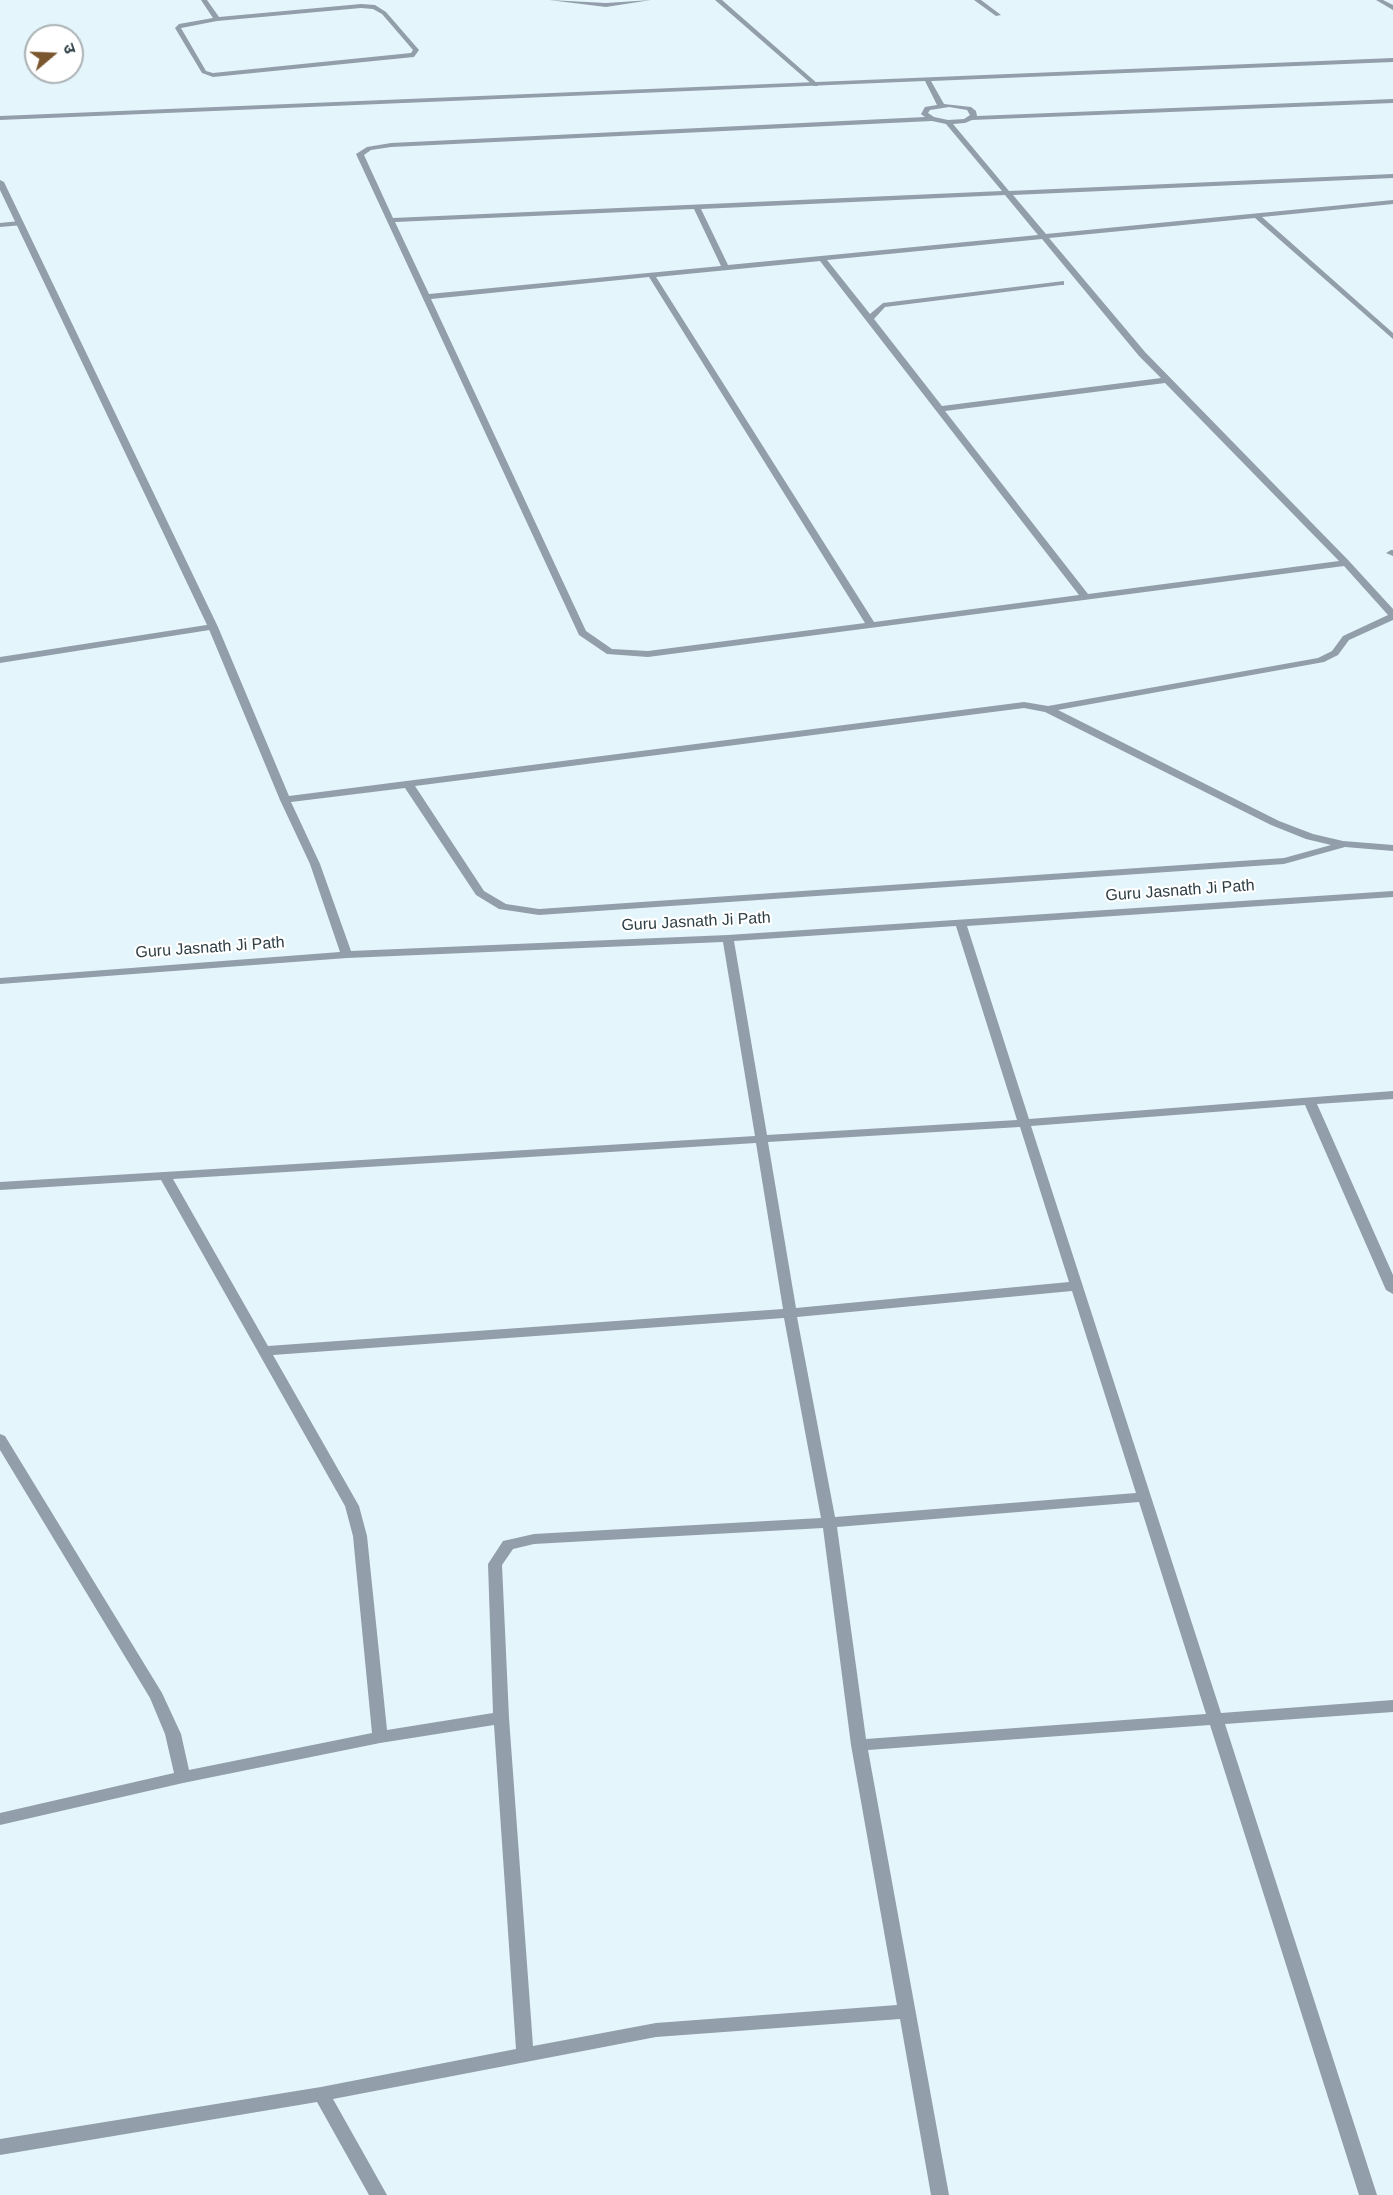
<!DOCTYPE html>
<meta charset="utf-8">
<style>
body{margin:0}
#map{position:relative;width:1393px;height:2195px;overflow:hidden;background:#e4f5fb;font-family:Arial,"Noto Sans Devanagari",sans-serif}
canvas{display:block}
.north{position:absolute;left:24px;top:24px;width:60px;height:60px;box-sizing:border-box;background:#fff;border:2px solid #abb2b4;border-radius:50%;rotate:71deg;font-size:16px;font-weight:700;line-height:24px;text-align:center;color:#2d3e44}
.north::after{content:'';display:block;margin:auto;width:21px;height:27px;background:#7a572f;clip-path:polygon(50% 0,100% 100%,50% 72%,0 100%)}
</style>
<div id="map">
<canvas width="1393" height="2195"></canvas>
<div class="north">उ</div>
</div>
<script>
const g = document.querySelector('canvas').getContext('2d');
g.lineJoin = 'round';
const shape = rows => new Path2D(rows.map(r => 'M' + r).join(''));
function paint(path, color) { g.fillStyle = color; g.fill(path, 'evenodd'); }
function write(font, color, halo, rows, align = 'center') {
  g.font = font + ' Arial,sans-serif'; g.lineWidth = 4.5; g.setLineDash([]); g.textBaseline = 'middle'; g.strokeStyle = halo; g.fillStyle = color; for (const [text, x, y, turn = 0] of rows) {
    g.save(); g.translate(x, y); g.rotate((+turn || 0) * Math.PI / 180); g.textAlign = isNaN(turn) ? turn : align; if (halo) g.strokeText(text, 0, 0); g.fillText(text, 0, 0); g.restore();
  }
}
paint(shape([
 [201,0,207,0,219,17,361,4,375,5,386,12,419,50,414,57,213,77,202,73,175,28,179,24,213,18,201,0],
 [361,8,373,9,382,14,413,50,411,53,213,73,206,71,181,28,217,21,361,8],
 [549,0,606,3,651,0,606,7,549,0],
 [715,0,722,0,818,84,818,86,814,86,715,0],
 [974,0,981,0,1001,15,996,16,974,0],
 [1376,0,1383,0,1393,5,1393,10,1376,0],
 [20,221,23,221,23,225,0,227,0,223,20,221],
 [213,624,216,625,216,629,0,663,0,657,213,624]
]), '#929eaa');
paint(shape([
 [1393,58,1393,62,931,81,944,104,971,107,976,111,977,116,1393,99,1393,103,972,120,965,123,953,124,1009,191,1393,174,1393,178,1013,195,1046,234,1393,200,1393,204,1262,217,1393,333,1393,339,1255,218,1049,238,1145,352,1349,561,1393,609,1393,620,1349,640,1338,655,1324,662,1058,710,1279,821,1313,834,1343,841,1393,845,1393,851,1345,847,1284,864,539,915,499,909,476,895,405,788,291,802,320,864,351,951,728,935,1393,891,1393,897,967,926,1029,1119,1393,1091,1393,1099,1317,1104,1393,1275,1393,1294,1386,1290,1305,1105,1031,1126,1221,1713,1393,1700,1393,1712,1225,1724,1377,2195,1359,2195,1210,1725,868,1750,949,2195,931,2195,900,2019,656,2037,333,2099,387,2195,369,2195,317,2102,0,2155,0,2139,321,2087,516,2049,494,1725,380,1743,183,1783,0,1825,0,1813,174,1773,165,1734,150,1698,0,1450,0,1434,5,1436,162,1693,181,1734,189,1770,372,1733,353,1536,345,1506,161,1180,0,1190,0,1182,755,1136,723,942,347,958,0,984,0,978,340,952,310,864,280,800,208,627,0,190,0,180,4,182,218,627,289,796,1024,702,1048,706,1318,658,1332,651,1343,636,1388,615,1344,566,648,657,607,654,579,635,356,154,367,147,391,143,925,117,921,114,925,107,937,105,925,81,0,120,0,116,1393,58],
 [949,107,967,110,970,115,964,119,948,120,934,117,928,113,930,110,949,107],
 [932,121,946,124,1002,191,393,218,364,155,371,150,391,147,932,121],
 [1005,195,1038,235,728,265,701,209,1005,195],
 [694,209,721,266,429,294,395,222,694,209],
 [1042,239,1139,356,1161,378,942,406,874,319,885,307,1061,285,1064,285,1064,281,883,303,870,314,827,260,1042,239],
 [820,261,1079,595,874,622,656,277,820,261],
 [649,277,865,623,648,651,612,649,586,631,431,299,649,277],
 [1165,383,1339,561,1088,594,945,411,1165,383],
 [1024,708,1045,712,1271,825,1306,839,1331,845,1284,858,539,909,506,904,484,891,415,786,1024,708],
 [956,926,1017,1120,767,1135,734,941,956,926],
 [1020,1127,1069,1282,796,1308,768,1142,1020,1127],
 [756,1143,783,1309,268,1346,173,1179,756,1143],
 [1072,1291,1136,1493,835,1517,797,1317,1072,1291],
 [784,1318,821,1518,534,1534,503,1541,488,1564,493,1713,387,1730,367,1536,359,1506,273,1355,784,1318],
 [1139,1502,1206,1714,866,1739,837,1527,1139,1502],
 [823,1528,851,1745,897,2005,656,2023,533,2046,509,1718,502,1565,513,1549,534,1544,823,1528],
 [1391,550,1393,550,1393,556,1386,553,1391,550]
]), '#929eaa');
write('16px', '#2d3e44', '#fff', [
 ["Guru Jasnath Ji Path",1180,891,-4],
 ["Guru Jasnath Ji Path",696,922,-3],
 ["Guru Jasnath Ji Path",210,948,-4]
]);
</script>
